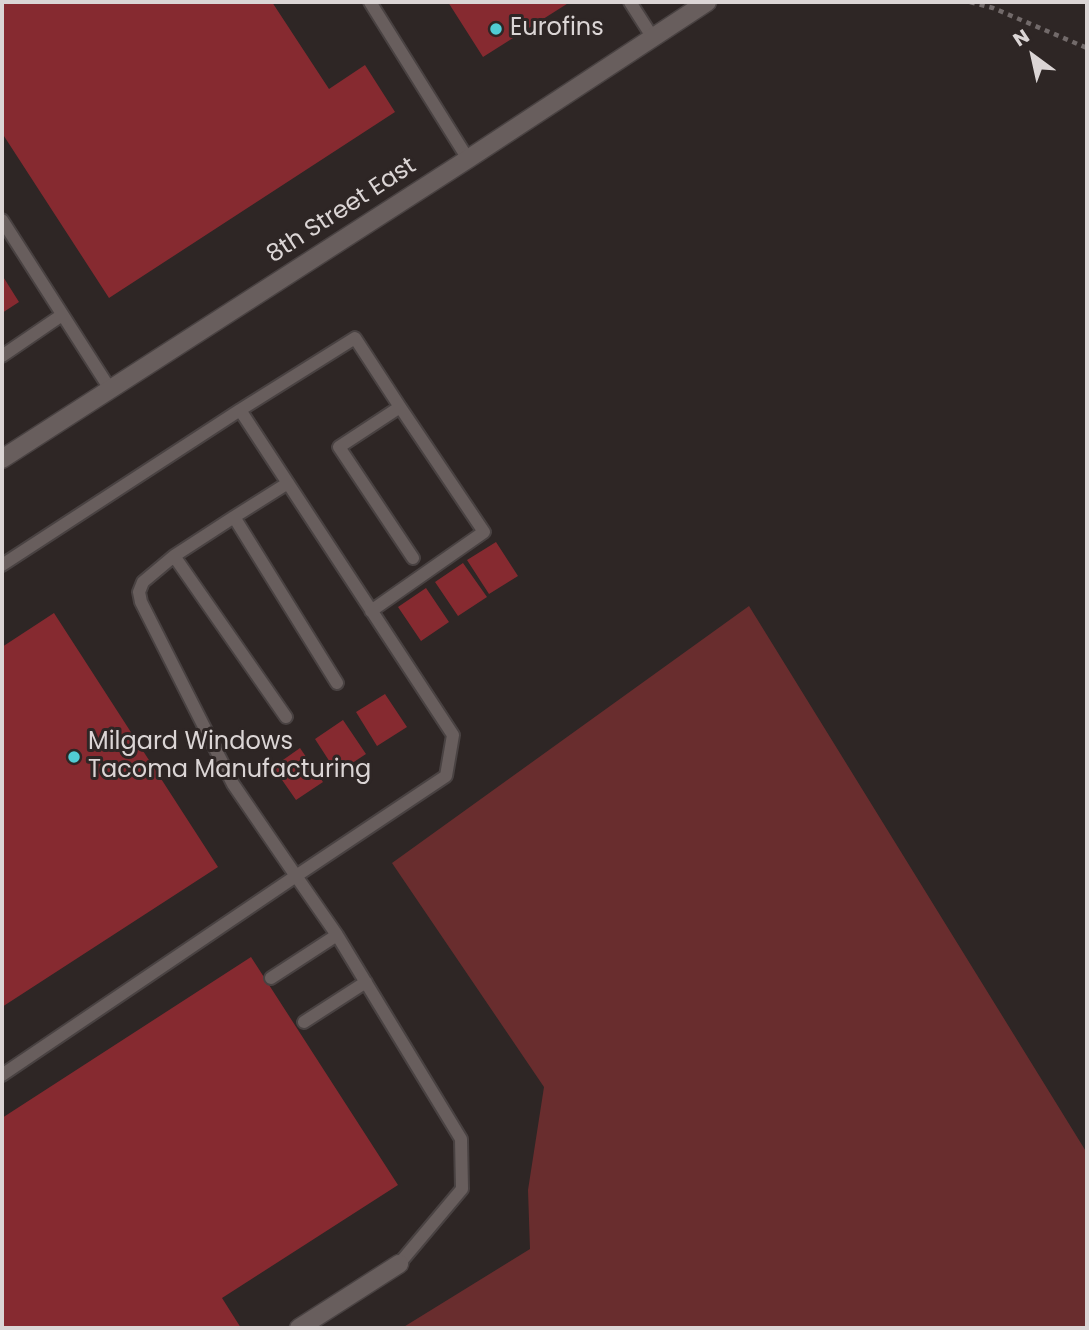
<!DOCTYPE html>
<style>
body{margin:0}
#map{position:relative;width:1089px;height:1330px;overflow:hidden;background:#2e2625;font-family:Poppins,sans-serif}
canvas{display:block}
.frame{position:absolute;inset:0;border:4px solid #dbd5d5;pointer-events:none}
.north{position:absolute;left:998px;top:21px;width:70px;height:70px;-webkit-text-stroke:5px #2e2625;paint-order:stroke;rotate:327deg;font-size:19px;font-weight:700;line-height:28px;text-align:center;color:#dbd5d5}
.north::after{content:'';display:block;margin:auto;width:24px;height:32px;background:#dbd5d5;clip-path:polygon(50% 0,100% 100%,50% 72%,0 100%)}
</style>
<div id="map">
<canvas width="1089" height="1330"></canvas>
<div class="frame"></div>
<div class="north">N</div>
</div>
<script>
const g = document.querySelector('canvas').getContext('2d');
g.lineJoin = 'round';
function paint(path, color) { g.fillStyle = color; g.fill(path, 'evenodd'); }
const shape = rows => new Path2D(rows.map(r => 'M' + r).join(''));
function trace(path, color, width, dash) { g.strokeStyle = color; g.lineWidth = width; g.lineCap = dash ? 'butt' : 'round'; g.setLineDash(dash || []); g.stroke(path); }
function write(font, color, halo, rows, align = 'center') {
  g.font = font + ' Poppins,sans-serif'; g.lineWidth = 6; g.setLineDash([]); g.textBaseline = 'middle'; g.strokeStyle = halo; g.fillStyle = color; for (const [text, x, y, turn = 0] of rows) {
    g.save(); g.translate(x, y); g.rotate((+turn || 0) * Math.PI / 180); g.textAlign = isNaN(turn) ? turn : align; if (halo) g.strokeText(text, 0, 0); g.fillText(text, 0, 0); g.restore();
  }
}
paint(shape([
 [749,606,1087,1153,1087,1328,402,1328,530,1249,528,1190,544,1087,392,863]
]), '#692d2e');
paint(shape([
 [2,2,272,2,329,89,365,65,395,112,109,298,2,133],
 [448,2,570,2,483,57],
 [2,275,19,302,2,313],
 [496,542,518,576,489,594,467,560],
 [463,563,487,597,458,616,435,582],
 [426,588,449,622,421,641,398,607],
 [54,613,218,867,2,1007,2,647],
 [385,694,407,727,377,746,356,712],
 [343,720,366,754,337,773,315,739],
 [300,748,323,782,296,800,273,767],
 [251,957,398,1185,222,1298,241,1328,2,1328,2,1118]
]), '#862a30');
const lane = shape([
 [370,2,468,159],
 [630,2,653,38],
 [2,220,110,389],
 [2,356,62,315],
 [240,410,355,338,400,407],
 [288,483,234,517,337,683],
 [234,517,174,556,286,717],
 [2,565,240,410,453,735,446,776,296,876,233,784,141,602,139,592,143,582,174,556],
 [371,611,484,532,400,407,339,447,413,558],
 [271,978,337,935],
 [304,1022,366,982],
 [2,1075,296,876,337,935,461,1139,462,1189,399,1264]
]);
const street = shape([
 [2,459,468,159,707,2],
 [299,1328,399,1264]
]);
trace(lane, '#494242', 16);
trace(street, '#494242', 21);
trace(shape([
 [970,2,993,8,1087,48]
]), '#726a6a', 4.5, [5, 5]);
trace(lane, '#685e5d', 12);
trace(street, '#685e5d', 18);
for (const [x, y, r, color] of [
 [496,29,7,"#51ccd4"],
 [74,757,7,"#51ccd4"]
]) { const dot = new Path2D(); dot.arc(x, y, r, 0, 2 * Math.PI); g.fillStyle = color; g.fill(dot); trace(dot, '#2e2625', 2.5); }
write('24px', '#dbd5d5', '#2e2625', [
 ["Eurofins",510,29],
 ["Milgard Windows",88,743],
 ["Tacoma Manufacturing",88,771]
], 'left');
write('24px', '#dbd5d5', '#2e2625', [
 ["8th Street East",342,211,-33]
]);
</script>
